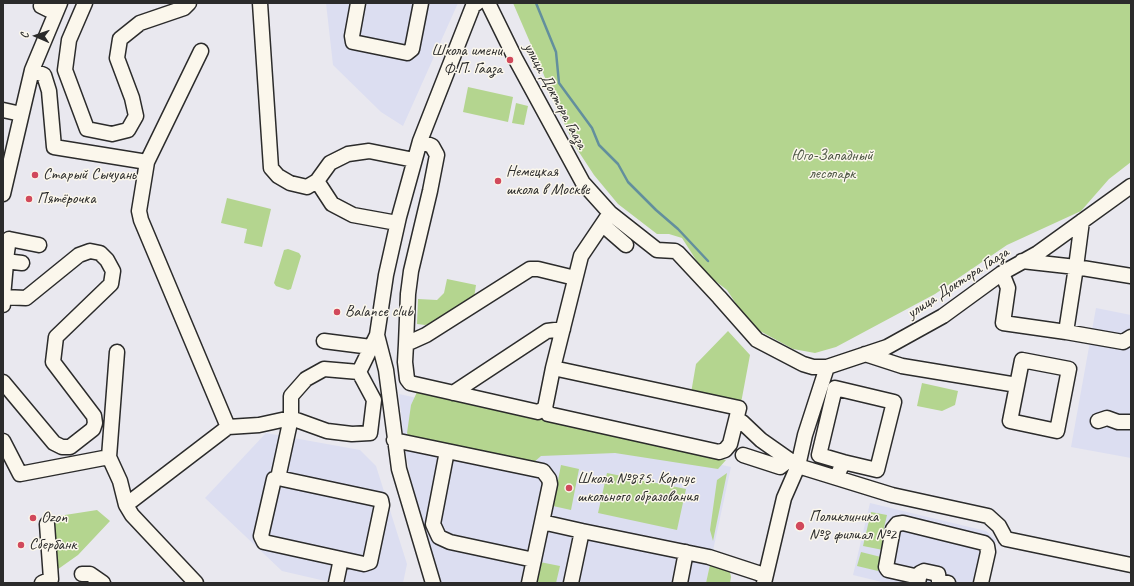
<!DOCTYPE html>
<meta charset="utf-8">
<style>
body{margin:0}
#map{position:relative;width:1134px;height:586px;overflow:hidden;background:#e9e8ef;font-family:Caveat,sans-serif}
canvas{display:block}
.frame{position:absolute;inset:0;border:4px solid #2b2b2b;pointer-events:none}
.north{position:absolute;left:16px;top:16px;width:40px;height:40px;-webkit-text-stroke:3px #fbf7ec;paint-order:stroke;rotate:272deg;font-size:11px;font-weight:700;line-height:16px;text-align:center;color:#2b2b2b}
.north::after{content:'';display:block;margin:auto;width:14px;height:18px;background:#2b2b2b;clip-path:polygon(50% 0,100% 100%,50% 72%,0 100%)}
</style>
<div id="map">
<canvas width="1134" height="586"></canvas>
<div class="frame"></div>
<div class="north">С</div>
</div>
<script>
const g = document.querySelector('canvas').getContext('2d');
g.lineJoin = 'round';
function paint(path, color) { g.fillStyle = color; g.fill(path, 'evenodd'); }
const shape = rows => new Path2D(rows.map(r => 'M' + r).join(''));
function trace(path, color, width, dash) { g.strokeStyle = color; g.lineWidth = width; g.lineCap = dash ? 'butt' : 'round'; g.setLineDash(dash || []); g.stroke(path); }
function write(font, color, halo, rows, align = 'center') {
  g.font = font + ' Caveat,sans-serif'; g.lineWidth = 3; g.setLineDash([]); g.textBaseline = 'middle'; g.strokeStyle = halo; g.fillStyle = color; for (const [text, x, y, turn = 0] of rows) {
    g.save(); g.translate(x, y); g.rotate((+turn || 0) * Math.PI / 180); g.textAlign = isNaN(turn) ? turn : align; if (halo) g.strokeText(text, 0, 0); g.fillText(text, 0, 0); g.restore();
  }
}
paint(shape([
 [326,3,458,3,403,126,381,112,333,65],
 [1096,308,1131,315,1131,458,1071,447],
 [399,394,731,467,706,583,439,583,416,509,404,442],
 [266,433,360,450,376,466,407,564,403,583,334,583,282,571,205,498],
 [870,503,986,531,996,540,986,583,886,583,853,575]
]), '#dcdef1');
paint(shape([
 [513,3,1131,3,1131,162,1109,179,1081,211,1007,245,935,294,836,347,815,353,793,349,760,331,746,319,727,290,710,277,698,263,682,238,669,234,657,234,618,204,594,175,575,146,555,104,542,70],
 [468,87,513,97,508,122,463,112],
 [516,103,528,106,524,125,512,123],
 [227,198,271,209,262,247,244,243,247,229,221,223],
 [288,249,299,253,301,256,291,289,288,290,276,286,274,283,284,250],
 [447,279,476,285,474,298,435,322,425,325,417,324,418,299,437,300,444,293],
 [728,331,750,355,741,403,691,393,696,364],
 [922,383,958,391,955,405,942,411,917,406],
 [417,392,629,437,726,460,718,469,615,453,541,456,533,463,414,447,407,433,411,405],
 [561,465,579,469,571,510,553,506],
 [607,473,686,489,677,530,598,513],
 [727,473,713,541,710,530,717,480],
 [97,510,110,521,78,555,54,572,51,541,52,517],
 [871,512,887,515,883,532,887,534,883,550,863,546],
 [861,552,881,557,878,571,857,566],
 [711,560,729,567,731,577,730,583,706,583],
 [540,562,560,566,556,583,536,583]
]), '#b4d58f');
trace(shape([
 [536,3,556,52,559,83,592,128,599,145,618,164,628,182,656,210,678,229,708,261]
]), '#638f9d', 2.5);
const minor = shape([
 [85,3,69,40,65,70,87,129,112,134,128,130,136,116,132,98,117,58,120,39,140,23,184,8,189,3],
 [260,3,271,168,278,176,290,183,307,187,317,181,330,163,348,154,369,151,414,160],
 [358,3,352,36,353,42,407,53,412,49,421,3],
 [488,3,515,58,583,183,610,213,657,250,675,251,678,253,719,297,757,340,803,364,813,367,827,367,887,347,943,316,1002,273,1038,253,1131,186],
 [41,6,49,10],
 [32,70,44,75,49,91,54,147,147,162,201,51],
 [3,110,21,114],
 [147,162,139,211,141,220,228,427,259,425,291,418,327,431,352,434,370,433,374,400,359,372,377,335,386,275,399,217,420,141,473,6,477,3],
 [317,181,332,204,353,215,397,223],
 [3,194,32,70,60,3],
 [1082,221,1076,267,1131,276],
 [603,225,626,245],
 [3,251,7,252,9,239,39,245],
 [5,261,22,263],
 [1002,273,1008,288,1003,323,1066,332,1076,267,1022,261],
 [3,297,7,252],
 [3,305,3,297,26,298,79,255,90,251,100,253,107,260,113,271,111,284,56,337,53,362,94,416,95,423,93,429,70,447,62,447,54,443,3,382],
 [1066,332,1123,342,1131,337],
 [377,335,386,370,399,469,433,583],
 [324,341,371,347],
 [406,344,408,294,411,271,430,191,437,155,432,146,420,141],
 [865,354,902,366,1017,385],
 [1022,360,1069,369,1057,431,1010,421,1022,360],
 [827,367,805,435,798,466,892,495,988,516,999,526,1006,539,1131,565],
 [553,368,739,408,730,444,725,450,719,452,548,414,545,408,553,368,581,256,610,213],
 [453,393,547,331,563,329],
 [545,408,538,412,410,383,407,379,405,362,406,344,426,335,530,269,538,269,575,278],
 [1098,421,1107,418,1118,422,1131,422],
 [742,422,761,440,798,466,784,498,764,583],
 [394,440,543,471,549,479,550,484,542,522,582,531,571,583],
 [3,441,20,474,109,457,120,481,126,505,228,427],
 [447,451,433,524,439,537,450,542,534,560],
 [743,455,780,467,789,460],
 [109,457,117,352],
 [837,477,843,462,819,455,835,388,894,402,877,470,843,462],
 [278,478,274,479,261,536,264,542,364,564,370,562,382,505,381,500,278,478,291,418,291,396,306,379,324,369,359,372],
 [126,505,132,515,196,583],
 [582,531,709,557,764,575],
 [82,574,90,574,103,583],
 [919,577,888,570,886,567,893,529,897,524,903,523,984,543,987,546,988,552,981,583],
 [42,583,51,579,47,524],
 [336,583,341,559],
 [529,583,542,522],
 [680,583,686,552],
 [918,583,920,573,924,571,938,574,939,581,948,583]
]);
trace(minor, '#2b2b2b', 17);
trace(minor, '#fbf7ec', 14);
for (const [x, y, r, color] of [
 [510,60,4,"#d1495b"],
 [35,175,4,"#d1495b"],
 [498,181,4,"#d1495b"],
 [29,199,4,"#d1495b"],
 [337,312,4,"#d1495b"],
 [569,488,4,"#d1495b"],
 [33,518,4,"#d1495b"],
 [800,526,5,"#d1495b"],
 [21,545,4,"#d1495b"]
]) { const dot = new Path2D(); dot.arc(x, y, r, 0, 2 * Math.PI); g.fillStyle = color; g.fill(dot); trace(dot, '#fbf7ec', 1.5); }
write('16px', '#2b2b2b', '#fbf7ec', [
 ["Школа имени",502,51,"right"],
 ["Ф.П. Гааза",502,69,"right"],
 ["Немецкая",506,172],
 ["школа в Москве",506,190],
 ["Старый Сычуань",43,175],
 ["Пятёрочка",37,199],
 ["Balance club",345,312],
 ["Школа №875. Корпус",577,479],
 ["школьного образования",577,497],
 ["Поликлиника",809,517],
 ["№8 филиал №2",809,535],
 ["Ozon",41,518],
 ["Сбербанк",29,545]
], 'left');
write('16px', '#2b2b2b', '#fbf7ec', [
 ["улица Доктора Гааза",555,96,62],
 ["улица Доктора Гааза",958,283,-33]
]);
write('16px', '#4d5644', '#fbf7ec', [
 ["Юго-Западный",832,156],
 ["лесопарк",832,174]
]);
</script>
